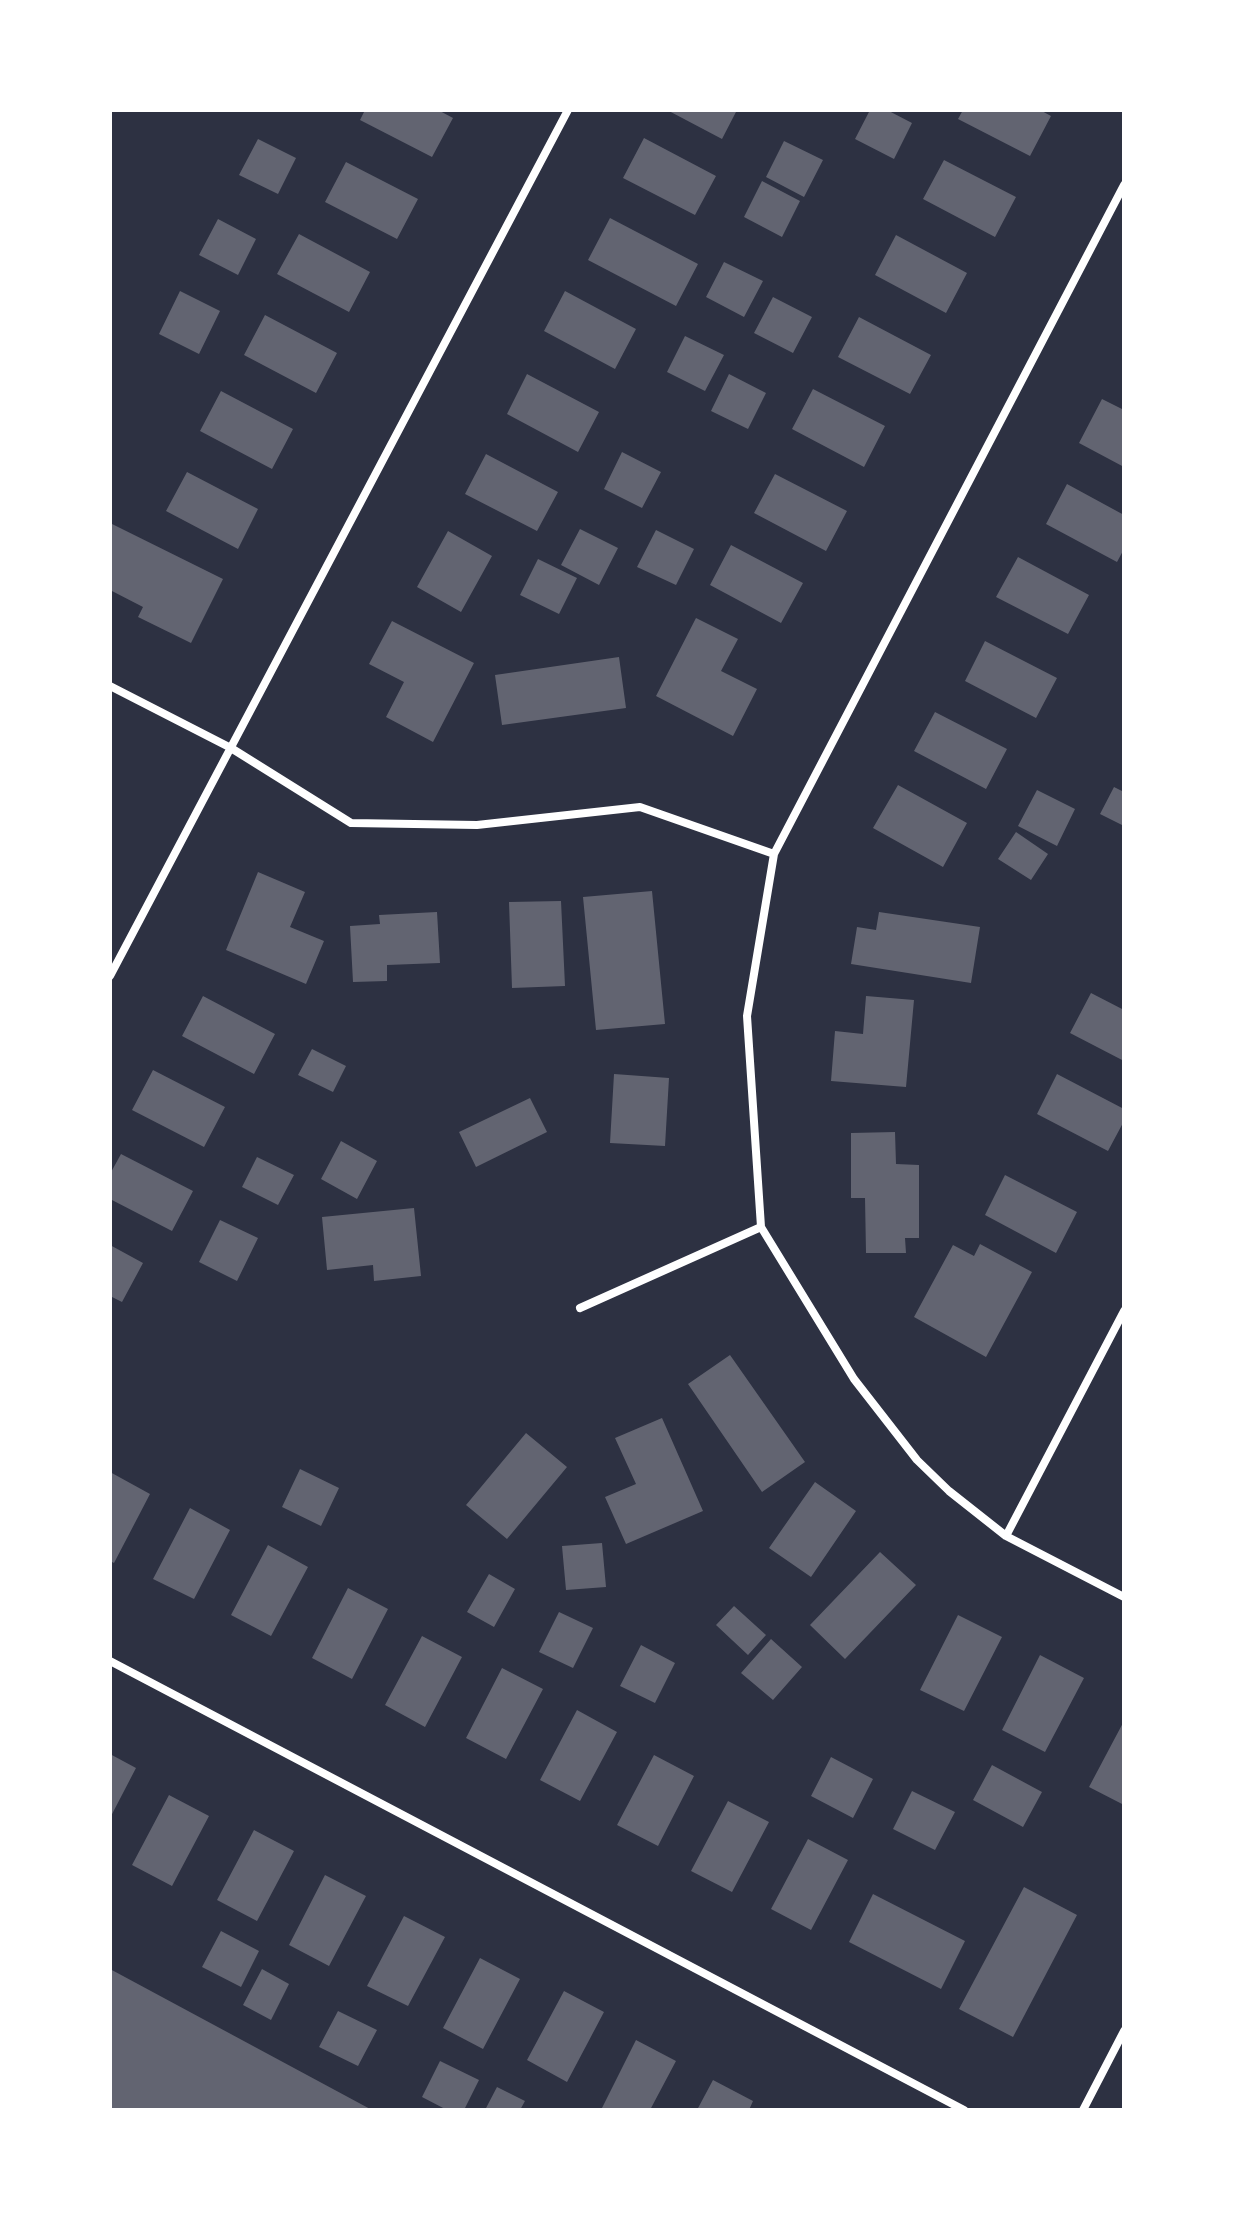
<!DOCTYPE html>
<style>
body{margin:0}
#map{position:relative;width:1234px;height:2220px;overflow:hidden;background:#2d3142;font-family:"IBM Plex Serif",serif}
canvas{display:block}
.frame{position:absolute;inset:0;border:112px solid #fff;pointer-events:none}
</style>
<div id="map">
<canvas width="1234" height="2220"></canvas>
<div class="frame"></div>
</div>
<script>
const g = document.querySelector('canvas').getContext('2d');
g.lineJoin = 'round';
function paint(path, color) { g.fillStyle = color; g.fill(path, 'evenodd'); }
const shape = rows => new Path2D(rows.map(r => 'M' + r).join(''));
function trace(path, color, width, dash) { g.strokeStyle = color; g.lineWidth = width; g.lineCap = dash ? 'butt' : 'round'; g.setLineDash(dash || []); g.stroke(path); }
paint(shape([
 [365,110,438,110,453,118,432,157,360,120],
 [667,110,737,110,722,139],
 [870,110,887,110,912,123,894,159,855,139],
 [963,110,1040,110,1051,116,1030,156,958,119],
 [644,138,716,176,695,215,623,178],
 [258,139,296,158,278,194,239,175],
 [784,141,823,160,804,197,766,177],
 [944,160,1016,197,995,237,923,199],
 [346,162,418,199,397,239,325,202],
 [762,181,800,201,782,237,744,217],
 [610,218,698,264,676,306,588,260],
 [218,219,256,239,238,275,199,255],
 [299,234,370,272,349,312,277,274],
 [896,235,967,273,946,313,875,275],
 [724,262,763,281,744,317,706,297],
 [180,291,220,311,199,354,159,334],
 [565,291,636,329,615,369,544,331],
 [773,297,812,317,793,353,754,333],
 [265,315,337,353,316,393,244,355],
 [859,317,931,355,910,394,838,357],
 [685,336,724,355,705,391,667,372],
 [527,374,599,412,578,452,507,414],
 [729,374,766,393,748,429,711,411],
 [813,389,885,426,864,467,792,429],
 [221,391,293,429,272,469,200,431],
 [1102,399,1124,410,1124,467,1079,443],
 [622,452,661,472,642,508,604,489],
 [486,454,558,492,537,531,465,494],
 [187,472,258,509,238,549,166,511],
 [775,474,847,511,826,551,754,513],
 [1067,484,1124,515,1124,549,1117,562,1046,524],
 [110,523,223,579,191,643,138,617,143,607,110,590],
 [580,529,618,548,599,585,561,565],
 [656,530,694,549,676,585,637,567],
 [448,531,492,556,461,612,417,587],
 [731,545,803,583,781,623,710,585],
 [1018,557,1089,595,1068,634,996,597],
 [538,559,577,578,559,614,520,595],
 [696,618,738,639,721,671,757,689,733,736,656,696],
 [392,621,474,663,433,742,386,717,404,682,369,664],
 [985,641,1057,678,1036,718,965,681],
 [619,657,626,708,502,725,495,675],
 [935,712,1007,749,986,789,914,751],
 [898,785,967,823,943,867,873,828],
 [1114,787,1124,792,1124,826,1100,814],
 [1037,790,1075,809,1057,846,1018,826],
 [1016,832,1048,854,1031,880,998,859],
 [258,872,305,892,290,927,324,941,306,984,226,950],
 [652,891,665,1024,596,1030,583,897],
 [561,901,565,986,512,988,509,902],
 [437,912,440,963,387,965,387,981,353,982,350,926,380,924,379,915],
 [879,912,980,927,971,983,851,964,857,927,876,930],
 [1091,993,1124,1010,1124,1061,1070,1033],
 [203,996,275,1034,254,1074,182,1036],
 [866,996,914,1000,906,1087,831,1081,835,1031,863,1034],
 [312,1049,346,1066,333,1092,298,1075],
 [153,1070,225,1107,204,1147,132,1110],
 [614,1074,669,1078,665,1146,610,1143],
 [1057,1074,1124,1109,1124,1121,1108,1151,1037,1114],
 [530,1098,547,1132,476,1167,459,1132],
 [895,1132,896,1164,919,1165,919,1238,905,1238,906,1253,866,1253,865,1198,851,1198,851,1133],
 [341,1141,377,1161,357,1199,321,1179],
 [121,1154,193,1191,172,1231,110,1199,110,1174],
 [257,1157,294,1175,278,1205,242,1187],
 [1005,1175,1077,1212,1056,1253,985,1215],
 [414,1208,421,1276,374,1281,373,1265,327,1270,322,1217],
 [220,1220,258,1238,237,1281,199,1262],
 [980,1244,1032,1272,986,1357,914,1317,953,1245,974,1256],
 [110,1245,143,1263,122,1302,110,1296],
 [730,1355,805,1462,762,1492,688,1384],
 [662,1418,703,1511,626,1544,605,1497,636,1484,615,1438],
 [526,1433,567,1467,507,1539,466,1505],
 [300,1469,339,1488,321,1526,282,1507],
 [110,1472,150,1494,114,1563,110,1561],
 [815,1482,856,1511,811,1577,769,1548],
 [190,1508,230,1530,194,1599,153,1579],
 [602,1543,606,1587,566,1590,562,1546],
 [268,1545,308,1567,271,1636,231,1615],
 [880,1552,916,1585,845,1659,810,1625],
 [489,1574,515,1589,494,1627,467,1612],
 [348,1588,388,1609,352,1679,312,1658],
 [734,1606,766,1635,748,1655,716,1625],
 [559,1612,593,1628,573,1668,539,1652],
 [958,1615,1002,1637,964,1711,920,1690],
 [422,1636,462,1657,425,1727,385,1705],
 [771,1639,802,1667,773,1700,741,1673],
 [641,1645,675,1663,655,1703,620,1686],
 [1040,1655,1084,1678,1045,1752,1002,1730],
 [502,1668,543,1689,506,1759,466,1738],
 [577,1710,617,1732,580,1801,540,1780],
 [1124,1721,1124,1805,1089,1787],
 [110,1754,136,1768,110,1818],
 [654,1755,694,1776,658,1846,617,1825],
 [831,1757,873,1779,853,1818,811,1796],
 [992,1765,1042,1792,1023,1827,973,1800],
 [912,1791,955,1812,935,1850,893,1829],
 [169,1795,209,1816,172,1886,132,1865],
 [728,1801,769,1822,732,1892,691,1871],
 [254,1830,294,1851,257,1921,217,1900],
 [808,1839,848,1860,811,1930,771,1909],
 [325,1875,366,1896,329,1966,289,1945],
 [1024,1887,1077,1915,1013,2037,959,2009],
 [873,1894,965,1941,941,1989,849,1942],
 [404,1916,445,1937,408,2006,367,1986],
 [221,1931,259,1951,241,1987,202,1967],
 [480,1958,520,1979,483,2049,443,2028],
 [110,1969,372,2110,110,2110],
 [262,1969,289,1984,271,2020,243,2005],
 [564,1991,604,2012,567,2082,527,2060],
 [338,2011,377,2030,358,2066,319,2047],
 [636,2040,676,2061,650,2110,601,2110],
 [440,2061,479,2080,464,2110,447,2110,422,2097],
 [713,2080,753,2101,749,2110,697,2110],
 [497,2087,525,2101,520,2110,485,2110]
]), '#626471');
trace(shape([
 [1124,185,774,854,747,1016,761,1227,854,1379,917,1460,949,1491,1006,1536,1124,1597],
 [110,686,231,748,351,823,477,825,640,807,774,854],
 [110,976,568,110],
 [580,1308,761,1227],
 [1006,1536,1124,1311],
 [110,1661,964,2110],
 [1083,2110,1124,2031]
]), '#fff', 8);
</script>
